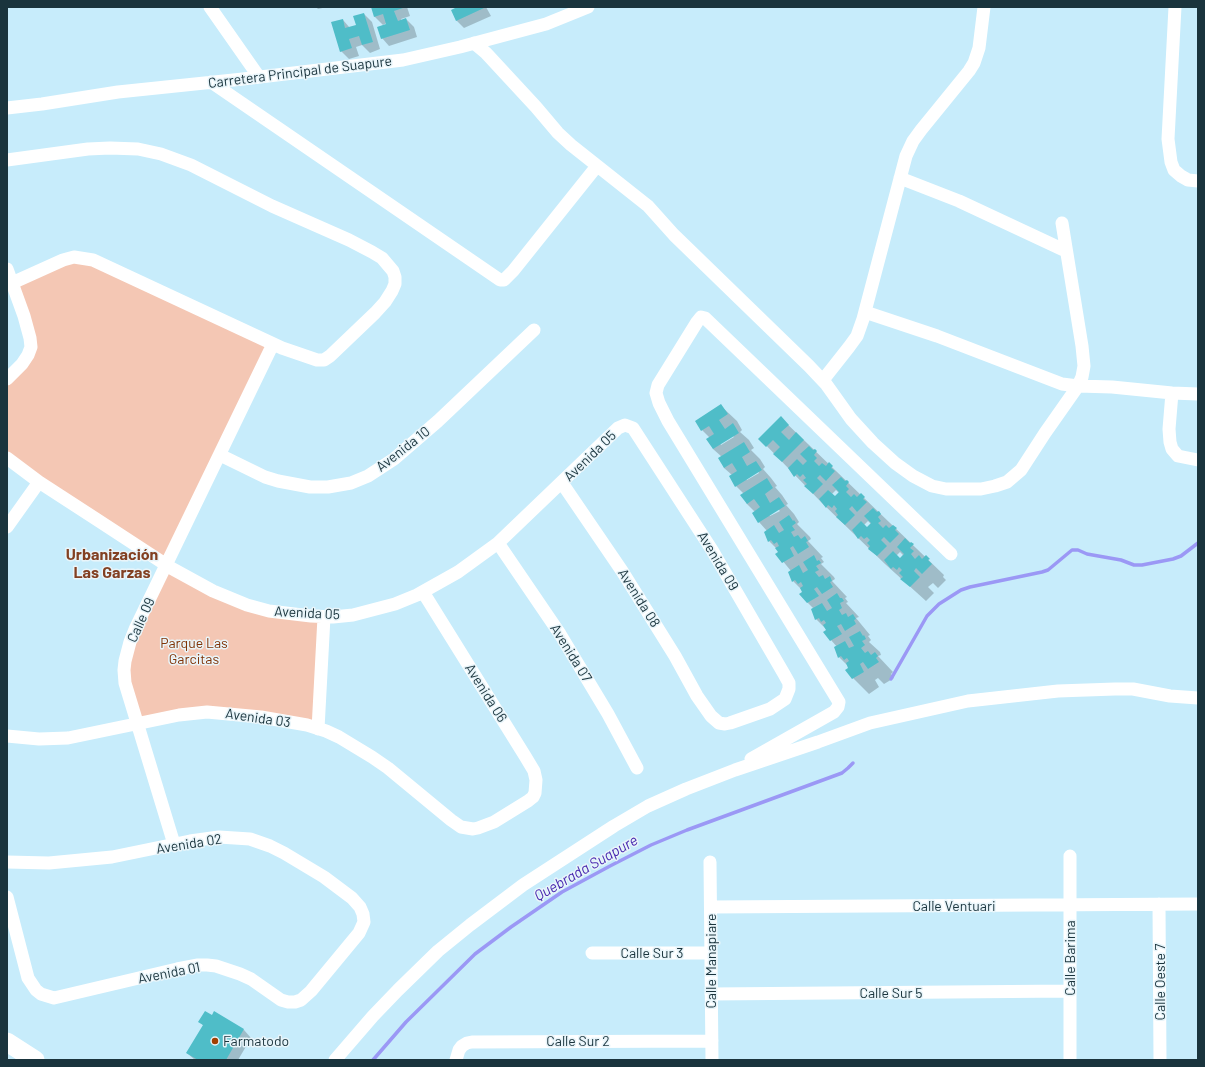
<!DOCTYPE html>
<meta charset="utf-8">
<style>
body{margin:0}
#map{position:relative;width:1205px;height:1067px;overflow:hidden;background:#c7ecfb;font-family:Barlow,sans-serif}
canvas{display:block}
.frame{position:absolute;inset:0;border:8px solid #1a343d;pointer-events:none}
</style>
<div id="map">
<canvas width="1205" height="1067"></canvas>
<div class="frame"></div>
</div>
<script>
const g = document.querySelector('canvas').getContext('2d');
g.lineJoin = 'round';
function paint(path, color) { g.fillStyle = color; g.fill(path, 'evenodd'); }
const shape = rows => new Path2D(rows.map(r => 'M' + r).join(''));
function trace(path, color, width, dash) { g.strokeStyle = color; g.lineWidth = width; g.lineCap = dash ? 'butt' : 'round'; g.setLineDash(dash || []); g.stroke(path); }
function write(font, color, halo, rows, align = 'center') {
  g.font = font + ' Barlow,sans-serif'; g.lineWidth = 3; g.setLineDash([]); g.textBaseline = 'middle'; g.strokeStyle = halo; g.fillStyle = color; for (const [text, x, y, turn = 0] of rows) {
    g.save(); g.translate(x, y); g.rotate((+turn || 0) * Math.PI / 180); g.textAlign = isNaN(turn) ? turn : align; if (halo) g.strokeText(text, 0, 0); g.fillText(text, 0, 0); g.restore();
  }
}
paint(shape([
 [74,257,273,344,167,565,230,599,324,617,318,729,241,714,137,724,124,670,167,565,7,458,7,379,28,355,12,283]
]), '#f4c7b4');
paint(shape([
 [316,7,327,7,318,9],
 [372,7,407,7,410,16,401,19,402,21,406,19,414,27,417,37,389,46,382,38,388,25,387,23,383,25,375,17],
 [455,7,486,7,491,16,464,28,456,20,456,8],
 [364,14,372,22,380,49,370,53,362,45,356,47,359,56,349,59,341,51,343,20,350,28,357,26],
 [721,406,737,421,742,430,740,432,749,440,754,448,751,450,760,459,765,467,763,469,771,478,777,486,775,487,782,495,788,504,786,505,794,514,799,522,797,524,810,537,811,539,808,541,823,557,821,558,824,562,821,564,834,577,835,579,832,581,847,597,845,598,848,602,846,603,859,617,856,618,870,635,868,636,871,640,869,642,880,652,881,655,878,656,893,672,891,674,894,678,884,684,878,678,875,680,879,687,869,694,853,678,850,668,839,657,837,647,831,640,827,630,816,619,814,609,807,602,804,592,793,581,789,572,791,571,777,554,780,552,769,541,767,531,759,522,755,512,747,504,742,495,744,494,736,486,732,475,724,468,722,457,713,449,710,438,702,430],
 [732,435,734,437,721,445,720,443],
 [758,471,759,473,747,480,746,479],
 [778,509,780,511,770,516,769,515],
 [781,418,944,575,943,577,946,580,938,588,933,583,928,587,934,593,926,601,885,564,821,502,760,439],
 [836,490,839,493,835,497,832,494],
 [868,521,871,524,867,529,864,525],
 [900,552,903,555,900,559,896,556],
 [214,1012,244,1030,251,1038,238,1060,195,1060,187,1053,204,1026,200,1022,212,1016]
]), '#0003');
trace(shape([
 [891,679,927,616,939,604,961,590,970,587,1042,572,1048,570,1072,550,1078,550,1087,554,1121,560,1134,565,1142,565,1173,559,1181,556,1198,543],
 [373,1060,406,1022,475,954,511,927,562,892,610,866,651,845,687,830,842,773,848,768,853,763]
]), '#9b98f5', 3.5);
paint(shape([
 [371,7,403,7,403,8,394,11,398,21,406,18,410,30,381,39,377,27,386,24,383,14,374,17],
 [457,7,483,7,484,8,456,21,451,10],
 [364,13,373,42,362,45,359,36,349,39,352,48,340,52,331,22,343,19,345,28,356,25,353,16],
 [721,404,728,414,719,420,725,429,733,423,739,433,713,449,706,439,714,434,709,426,701,431,695,421],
 [781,416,789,425,781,432,789,440,796,432,804,440,782,462,773,454,780,447,773,440,766,447,758,439],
 [744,442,750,452,742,457,747,466,756,461,762,470,735,487,729,476,737,471,732,463,724,468,718,458],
 [809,446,813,450,815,449,817,451,814,455,817,458,814,461,819,466,822,463,826,466,829,462,833,466,831,468,835,471,826,481,820,475,817,478,823,484,813,494,804,486,807,484,803,480,806,478,803,474,800,477,797,474,794,477,788,468,797,459,803,465,807,461,800,454],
 [841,477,845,481,847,480,849,482,846,486,849,489,846,492,851,497,854,494,857,497,861,493,865,497,863,499,867,502,857,512,852,506,849,509,855,515,845,525,836,517,838,515,835,511,837,509,834,505,832,508,828,505,826,508,819,499,828,490,835,496,839,492,832,485],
 [767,478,773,488,765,494,770,503,779,497,785,506,758,523,752,513,760,507,754,499,747,504,740,495],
 [873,508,877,512,879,511,881,514,878,517,881,521,878,523,883,528,886,525,889,528,893,525,897,528,895,530,899,534,890,543,884,537,881,540,887,546,877,556,868,549,870,546,867,543,870,540,867,537,864,539,861,536,858,539,852,530,861,521,867,527,871,523,864,516],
 [789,515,793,521,794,520,796,523,792,526,795,530,791,532,794,537,798,535,801,539,805,536,808,541,806,542,809,547,798,554,793,546,790,548,794,556,782,563,775,554,778,552,775,548,779,546,777,542,774,544,771,540,768,542,764,532,774,525,779,533,784,530,779,522],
 [905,538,910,543,911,542,914,544,910,548,914,551,911,554,915,559,919,555,922,559,926,555,930,559,928,560,932,564,922,574,916,568,914,571,920,577,910,587,900,579,903,577,899,573,902,570,899,567,897,570,893,567,891,569,884,560,893,551,900,558,904,554,897,547],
 [814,555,817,561,819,560,821,563,816,566,819,570,815,572,819,577,823,575,825,579,830,576,832,581,830,582,833,587,822,594,817,587,814,589,819,596,807,603,799,594,802,592,800,588,803,586,801,582,798,584,795,580,792,582,788,572,799,565,803,573,808,570,803,562],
 [837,593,840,598,842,598,844,601,840,603,842,608,839,610,842,615,846,613,848,617,853,614,856,619,854,620,856,624,845,631,841,624,837,626,842,634,830,641,823,632,826,630,823,625,826,623,824,620,821,622,819,618,815,620,811,609,822,603,827,611,832,608,827,600],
 [860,631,863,636,864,635,866,639,862,641,865,645,861,648,865,653,868,651,871,655,875,652,878,656,876,658,879,662,868,669,863,662,860,664,864,672,852,679,845,670,848,668,846,663,849,661,847,658,844,660,841,656,838,658,834,647,845,641,849,648,854,646,849,637],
 [205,1011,212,1015,214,1011,244,1029,226,1060,198,1060,186,1053,203,1025,198,1022]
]), '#4fbdc8');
trace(shape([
 [210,7,259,77],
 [1175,7,1168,139,1171,162,1174,170,1181,176,1188,180,1198,181],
 [474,43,486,53,536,107,558,133,571,145,648,206,674,235,809,366,826,384,851,419,873,443,895,463,913,476,932,486,946,489,981,489,995,486,1007,482,1021,470,1045,433,1078,386,1082,377,1084,366,1082,346,1062,223],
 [211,82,500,280,504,280,513,271,597,166],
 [7,108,42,104,118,92,243,79,403,60,460,47,546,24,588,7],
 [7,160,88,149,110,148,138,149,161,154,191,165,272,206,349,240,372,252,382,258,393,271,395,277,395,284,392,291,385,302,375,313,330,356,324,360,317,360,282,348,93,260,74,257,63,260,12,283],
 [900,178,959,201,1066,251],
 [7,269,24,316,30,338,31,347,28,355,22,364,7,379],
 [865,312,937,336,1062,384,1078,386,1112,387,1172,393,1198,394],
 [823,380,849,347,857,336,863,319,906,156,913,141,921,130,969,71,974,63,979,48,984,7],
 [1172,393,1169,429,1170,442,1172,449,1178,456,1198,460],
 [220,455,265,477,278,481,310,487,328,487,351,483,368,476,394,459,438,421,534,330],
 [7,458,39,482,96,519,171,568,213,591,247,605,269,611,311,616,333,617,353,615,395,604,417,595,458,572,498,543,618,428,625,425,633,428,712,550,784,674,789,683,789,689,785,699,770,709,730,723,725,724,719,723,711,716,697,696,675,656,622,571,562,483],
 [7,527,39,482],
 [498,543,560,634,608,714,637,768],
 [318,729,324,617],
 [7,736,39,739,68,738,179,715,207,712,261,717,307,725,326,731,339,737,372,757,388,768,451,820,461,827,473,829,478,828,494,822,528,801,533,797,535,793,536,780,534,771,525,756,423,592],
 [751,759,834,712,838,707,839,702,668,421,659,403,656,393,658,385,697,322,701,317,705,318,951,554],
 [174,844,125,683,124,670,125,661,130,642,136,627,273,344],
 [1070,856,1070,1060],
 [7,862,49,863,112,857,190,841,219,837,250,839,270,846,284,853,324,877,352,898,360,907,363,914,364,922,359,933,311,991,301,1000,295,1002,288,1002,281,1000,251,979,240,974,216,966,207,965,198,965,177,969,54,998,41,994,36,990,28,978,7,897],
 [710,862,712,1060],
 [1159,904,1160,1060],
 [711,907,1198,904],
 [592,953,711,953],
 [711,994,1070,991],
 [335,1060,373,1016,398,990,438,951,470,925,523,885,614,826,648,806,686,789,735,770,818,742,870,723,968,701,1058,691,1115,689,1133,689,1170,696,1198,698],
 [456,1060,459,1050,462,1046,467,1043,472,1042,712,1041]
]), '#fff', 13);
trace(shape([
 [7,1042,35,1060]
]), '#fff', 19);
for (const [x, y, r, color] of [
 [215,1041,4,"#a13f00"]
]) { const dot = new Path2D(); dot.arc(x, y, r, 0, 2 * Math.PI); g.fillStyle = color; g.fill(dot); trace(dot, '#e9f5fa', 1.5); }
write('14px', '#1a343d', '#e9f5fa', [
 ["Carretera Principal de Suapure",300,72,-7],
 ["Avenida 10",403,449,-38],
 ["Avenida 05",590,456,-44],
 ["Avenida 09",718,561,59],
 ["Avenida 08",639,598,58],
 ["Avenida 05",307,613,3],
 ["Calle 09",141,620,-66],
 ["Avenida 07",571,653,58],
 ["Avenida 06",486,693,58],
 ["Avenida 03",258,718,8],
 ["Avenida 02",189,844,-9],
 ["Calle Ventuari",954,906],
 ["Calle Sur 3",652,953],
 ["Calle Barima",1070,958,-90],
 ["Calle Manapiare",711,961,-90],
 ["Avenida 01",169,973,-11],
 ["Calle Oeste 7",1160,982,-90],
 ["Calle Sur 5",891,993],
 ["Calle Sur 2",578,1041]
]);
write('14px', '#803306', '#e9f5fa', [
 ["Parque Las",194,643],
 ["Garcitas",194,659]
]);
write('14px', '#1a343d', '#e9f5fa', [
 ["Farmatodo",223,1041]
], 'left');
write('italic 15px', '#482ab0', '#e9f5fa', [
 ["Quebrada Suapure",586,868,-30]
]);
write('bold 16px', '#824022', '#e9f5fa', [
 ["Urbanización",112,555],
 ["Las Garzas",112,573]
]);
</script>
